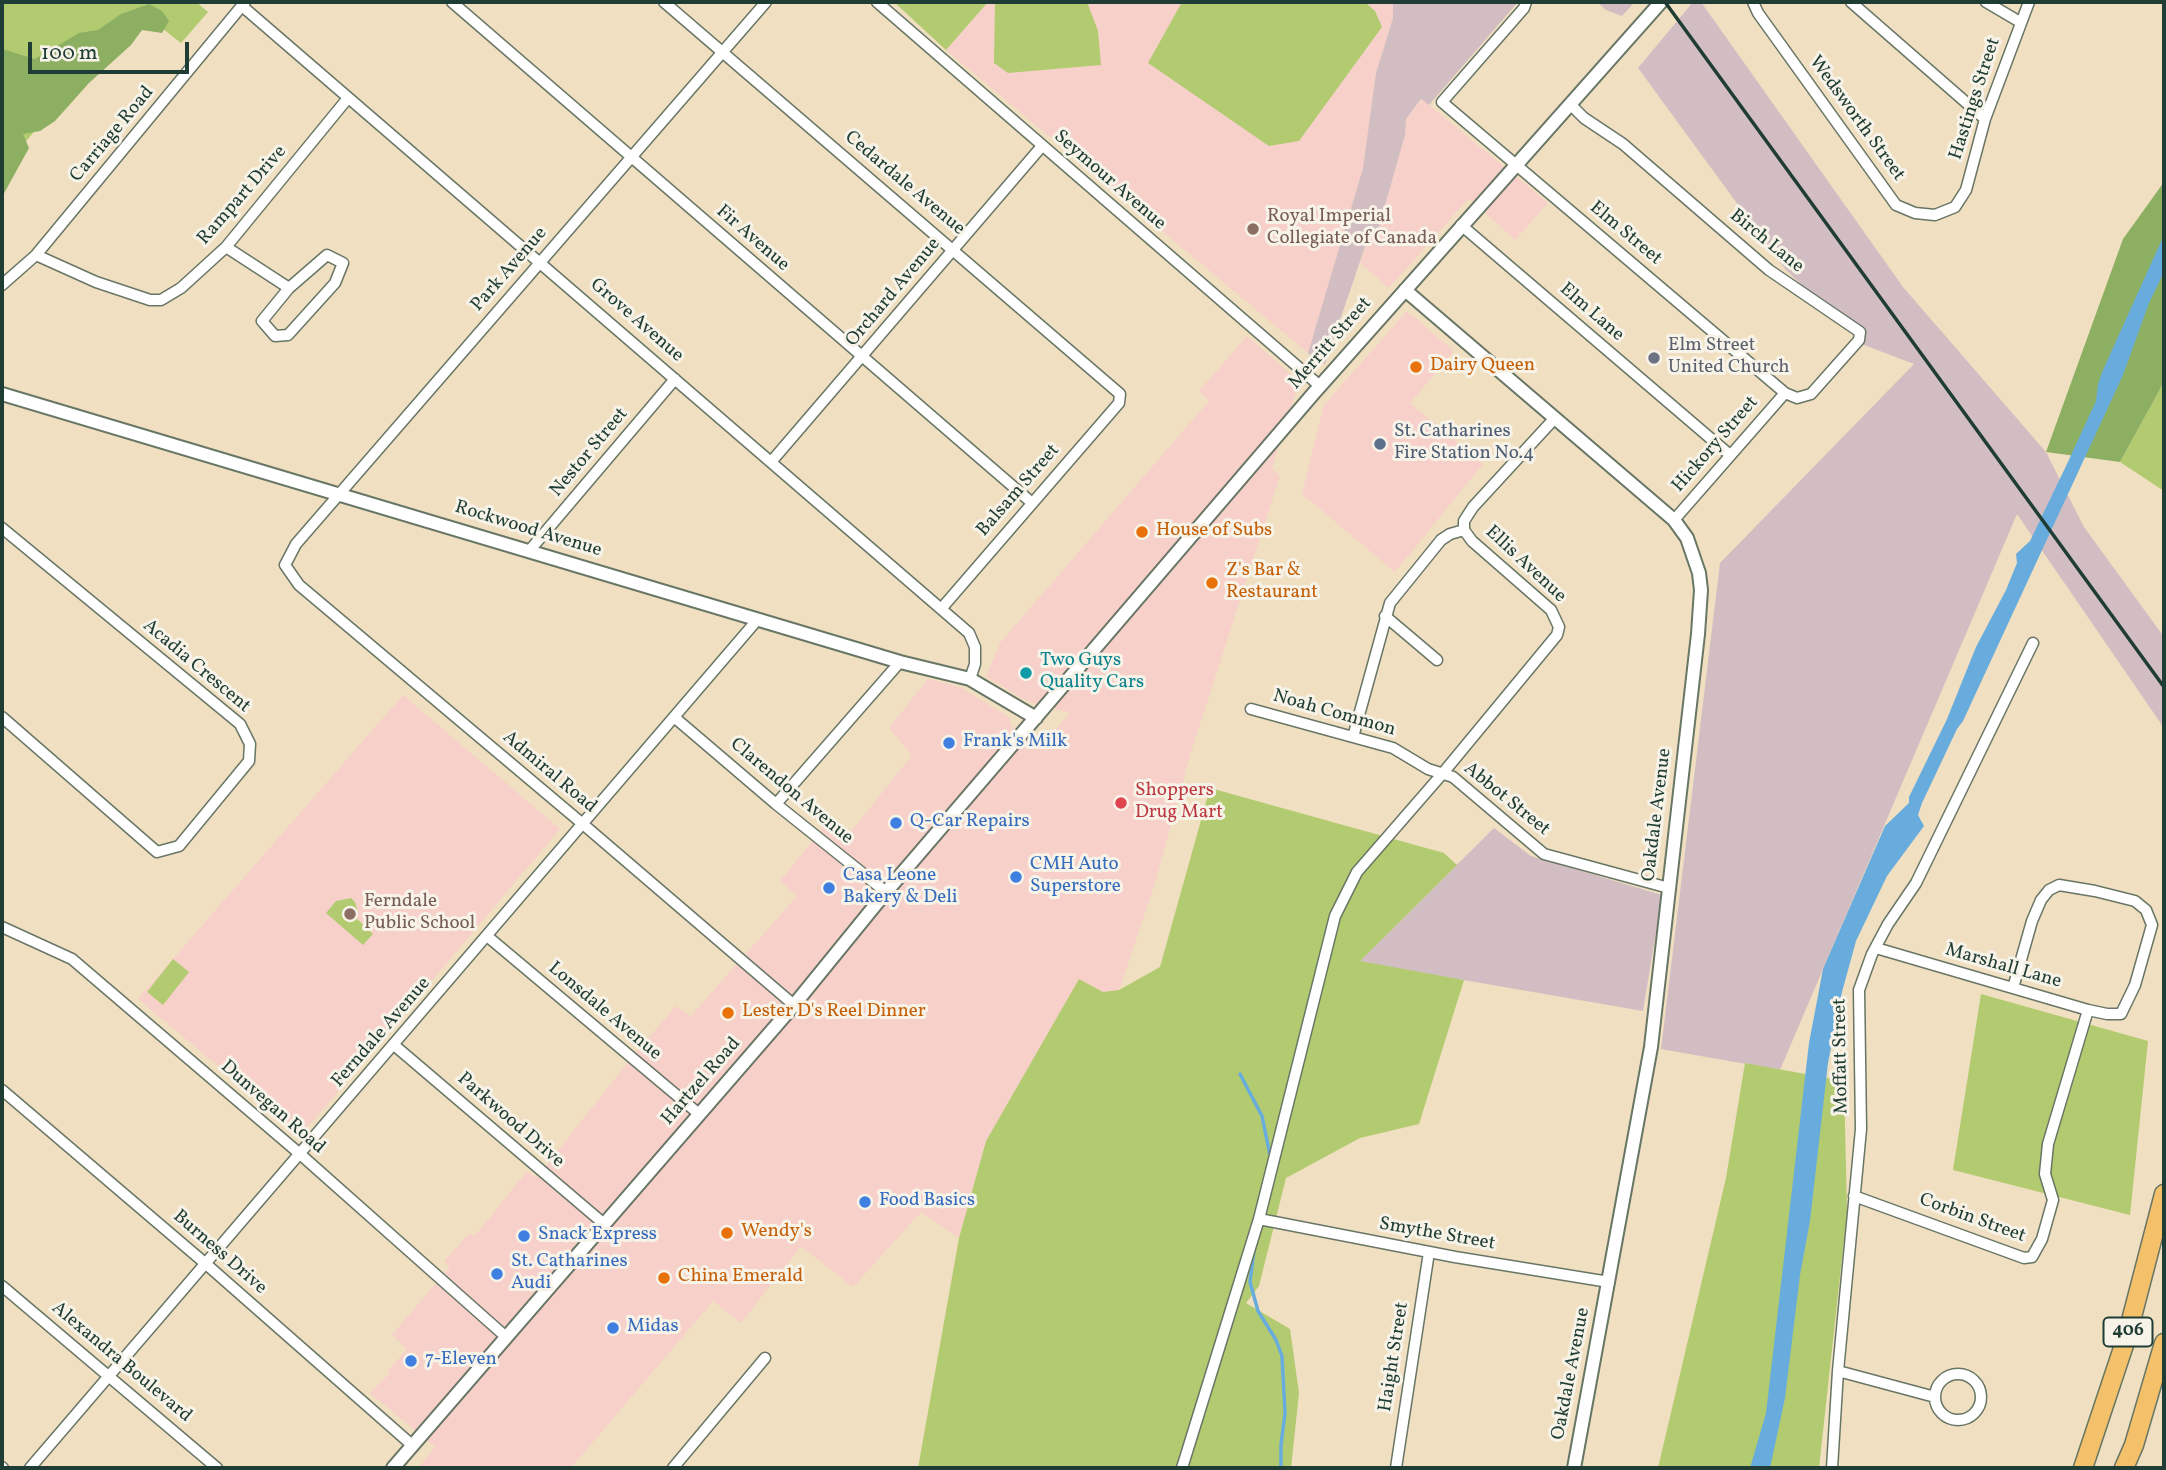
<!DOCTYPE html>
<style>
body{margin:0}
#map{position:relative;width:2166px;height:1470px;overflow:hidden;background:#f0dfc0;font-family:Vollkorn,serif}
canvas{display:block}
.frame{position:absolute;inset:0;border:4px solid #1f3d34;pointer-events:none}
.scale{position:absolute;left:28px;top:42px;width:161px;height:32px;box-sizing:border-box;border:4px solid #1f3d34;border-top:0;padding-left:9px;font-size:21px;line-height:24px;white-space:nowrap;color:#1f3d34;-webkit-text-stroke:5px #f7f3e8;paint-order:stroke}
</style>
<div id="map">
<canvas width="2166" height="1470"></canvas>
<div class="frame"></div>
<div class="scale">100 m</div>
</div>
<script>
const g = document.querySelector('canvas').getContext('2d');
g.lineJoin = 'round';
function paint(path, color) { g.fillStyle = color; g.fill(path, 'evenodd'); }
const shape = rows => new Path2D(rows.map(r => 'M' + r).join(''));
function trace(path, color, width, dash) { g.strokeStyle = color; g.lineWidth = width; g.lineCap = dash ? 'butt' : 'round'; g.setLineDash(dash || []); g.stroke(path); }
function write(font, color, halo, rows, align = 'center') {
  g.font = font + ' Vollkorn,serif'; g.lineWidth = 6; g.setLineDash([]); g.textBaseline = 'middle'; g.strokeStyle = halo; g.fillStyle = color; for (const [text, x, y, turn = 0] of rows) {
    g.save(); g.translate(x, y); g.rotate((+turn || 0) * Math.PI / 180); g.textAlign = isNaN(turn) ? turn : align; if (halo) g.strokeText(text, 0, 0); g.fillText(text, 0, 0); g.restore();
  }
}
paint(shape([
 [988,2,1393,2,1393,18,1376,73,1363,168,1308,353,946,50],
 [1422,99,1548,203,1515,240,1469,198,1389,288,1360,263,1368,238,1378,230,1405,135,1406,119],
 [1407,311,1454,351,1410,403,1483,464,1395,572,1302,494,1324,405],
 [1247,336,1295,378,1296,392,1272,468,1280,476,1191,752,1155,883,1119,990,1103,992,1079,980,986,1141,959,1238,921,1212,853,1287,801,1246,741,1323,713,1301,571,1468,418,1468,435,1447,370,1393,390,1373,388,1371,407,1349,392,1335,450,1267,444,1261,470,1233,475,1236,527,1171,536,1178,637,1051,676,1006,691,1016,797,896,780,881,824,827,843,842,912,755,889,728,928,679,960,687,1009,717,1011,726,1048,738,1070,713,1029,702,986,677,1000,643,1209,401,1199,391],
 [403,695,560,829,301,1135,138,999]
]), '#f7d0ca');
paint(shape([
 [1393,2,1518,2,1429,105,1421,99,1406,119,1405,135,1378,230,1368,238,1325,364,1319,363,1308,353,1363,168,1376,73,1393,18],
 [1597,2,1635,2,1622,16,1606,10],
 [1693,2,1701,2,1903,287,2046,452,2084,527,2164,637,2164,728,2017,514,1780,1070,1661,1049,1720,563,1914,364,1864,345,1785,269,1638,68],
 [1494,828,1531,856,1662,895,1643,1011,1359,962]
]), '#d2bec2');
paint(shape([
 [2,2,196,2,208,12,181,43,139,10,2,169],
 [894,2,988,2,946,50],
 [995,2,1087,2,1098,31,1101,65,1008,73,994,63],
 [1182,2,1365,2,1375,11,1382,27,1299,141,1269,146,1148,63],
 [2164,382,2164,491,2120,462],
 [1210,788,1444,853,1457,865,1360,961,1464,980,1419,1124,1360,1138,1286,1178,1259,1286,1246,1303,1290,1329,1299,1393,1291,1468,918,1468,959,1238,986,1141,1079,979,1103,992,1119,990,1160,967],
 [351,898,355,902,358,912,355,917,373,934,363,945,326,913,336,901],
 [173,959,189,972,163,1005,147,992],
 [1981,994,2148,1041,2130,1215,1953,1170],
 [1745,1063,1844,1081,1847,1212,1819,1468,1658,1468,1726,1178]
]), '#b2cb70');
paint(shape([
 [149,4,162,11,169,21,162,33,142,30,131,45,89,83,55,121,40,131,23,134,29,148,2,197,2,49,35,59,79,33,98,30,121,14],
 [2164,182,2164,382,2120,462,2046,452,2123,239]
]), '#8daf62');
paint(shape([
 [2164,235,2164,272,2149,303,2123,375,1963,721,1957,729,1922,803,1918,815,1924,826,1887,876,1856,941,1842,992,1828,1063,1810,1221,1800,1275,1785,1398,1770,1468,1750,1468,1766,1413,1809,1043,1823,969,1885,826,1909,803,1909,797,1947,719,1976,647,2006,590,2017,563,2016,554,2030,541,2067,464,2096,401,2098,384,2103,370]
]), '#68acdd');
trace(shape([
 [1240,1074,1262,1116,1271,1160],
 [1254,1250,1250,1282,1258,1311,1276,1340,1282,1356,1285,1413,1281,1445,1281,1468]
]), '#68acdd', 3.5);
const minor = shape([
 [452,2,1031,502],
 [664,2,1120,394,1119,403,941,609],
 [766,2,296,544,285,565,299,585,584,825,794,1005],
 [877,2,1320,386],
 [1526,2,1524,8,1442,102,1785,393,1797,398,1811,394,1859,340,1860,332,1769,270,1623,144,1584,118,1571,105],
 [1753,2,1758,13,1896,205,1915,213,1935,215,1955,207,1966,190,1985,119,2029,2],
 [1851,2,1985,119],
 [1986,2,2020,22],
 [242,6,969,633,975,647,975,664,970,679],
 [1461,225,1730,455],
 [226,247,289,288],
 [36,255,96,282,150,300,161,300,181,288,226,247,348,98],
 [327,255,343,263,335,283,288,335,275,336,262,321,289,288,327,255],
 [2,285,36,255,245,2],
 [771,462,1042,146],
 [1674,520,1785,393],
 [2,528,240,724,250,744,249,761,179,846,157,852,2,717],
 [530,550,675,379],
 [1385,616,1437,660],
 [1251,709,1393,748,1428,769,1453,777,1544,854,1669,888],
 [674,717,776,804,886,892],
 [1353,737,1390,603,1441,540,1450,534,1464,530],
 [776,804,900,662],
 [2,927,72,959,300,1154,505,1336],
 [487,936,699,1114],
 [1876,948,2088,1010,2107,1014,2121,1014,2135,985,2152,925,2146,910,2135,901,2095,891,2059,885,2049,890,2041,900,2032,921,2013,988],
 [394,1045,603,1223],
 [2,1090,206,1264,412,1445],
 [1854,1196,2024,1258,2032,1257,2042,1239,2053,1200,2045,1174,2048,1144,2088,1010],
 [1259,1219,1455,1257,1609,1282],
 [2,1286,217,1468],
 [1838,1371,1935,1397],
 '1935 1397a23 23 0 1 1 46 0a23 23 0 1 1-46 0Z',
 [2,1467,3,1468],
 [30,1468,758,619],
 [673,1468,765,1358],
 [1182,1468,1259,1219,1335,916,1357,872,1443,773,1557,635,1559,627,1551,610,1472,541,1464,530,1464,521,1473,507,1554,419],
 [1396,1468,1429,1252],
 [1832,1468,1838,1371,1861,1129,1859,990,1872,954,1888,924,1916,883,2033,643]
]);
const tertiary = shape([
 [1405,290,1674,520,1687,538,1699,573,1701,590,1698,634,1651,1047,1574,1468],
 [2,394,900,662,970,679,1036,718],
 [393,1468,794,1005,886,892,1313,394,1661,2]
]);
const motorway = shape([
 [2083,1468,2127,1336,2164,1194],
 [2124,1468,2134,1445,2164,1343]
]);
trace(minor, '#687665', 13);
trace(tertiary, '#687665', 16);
trace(motorway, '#687665', 21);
trace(minor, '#fff', 10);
trace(tertiary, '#fff', 12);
trace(motorway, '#f4c16a', 18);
trace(shape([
 [1665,2,2164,687]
]), '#1f3d34', 3.5);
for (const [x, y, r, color] of [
 [1253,229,7,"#8d6e63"],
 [1654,358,7,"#6b7280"],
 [1416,367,7,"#e8710a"],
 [1380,444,7,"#5c6f8a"],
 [1142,532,7,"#e8710a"],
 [1212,583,7,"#e8710a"],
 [1026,673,7,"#0f9aa8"],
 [949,743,7,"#3f7fe0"],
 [1121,803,7,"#e0444e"],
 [896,823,7,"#3f7fe0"],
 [1016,877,7,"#3f7fe0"],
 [829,888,7,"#3f7fe0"],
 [350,914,7,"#8d6e63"],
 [728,1013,7,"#e8710a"],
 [865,1202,7,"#3f7fe0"],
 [727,1233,7,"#e8710a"],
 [524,1236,7,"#3f7fe0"],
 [497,1274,7,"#3f7fe0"],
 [664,1278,7,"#e8710a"],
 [613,1328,7,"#3f7fe0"],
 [411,1361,7,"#3f7fe0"]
]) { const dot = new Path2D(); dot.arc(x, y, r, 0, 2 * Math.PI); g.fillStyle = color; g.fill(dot); trace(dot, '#f7f3e8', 2.5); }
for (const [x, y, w] of [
 [2128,1332,49]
]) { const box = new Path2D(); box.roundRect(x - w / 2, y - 14.5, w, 29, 5); g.fillStyle = '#f7f3e8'; g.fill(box); trace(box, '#1f3d34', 2); }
write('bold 18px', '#1f3d34', null, [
 ["406",2128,1332]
]);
write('19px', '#1f3d34', '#f7f3e8', [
 ["Hastings Street",1976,99,-72],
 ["Wedsworth Street",1856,119,54],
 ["Carriage Road",113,135,-50],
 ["Seymour Avenue",1109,181,41],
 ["Cedardale Avenue",904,184,40],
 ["Rampart Drive",243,196,-49],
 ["Elm Street",1625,234,40],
 ["Fir Avenue",752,239,41],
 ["Birch Lane",1766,242,39],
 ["Park Avenue",510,270,-49],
 ["Orchard Avenue",894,293,-50],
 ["Elm Lane",1591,313,41],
 ["Grove Avenue",636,321,41],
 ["Merritt Street",1331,344,-49],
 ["Hickory Street",1716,445,-49],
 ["Nestor Street",590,453,-50],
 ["Balsam Street",1019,491,-49],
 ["Rockwood Avenue",528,530,17],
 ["Ellis Avenue",1525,565,43],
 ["Acadia Crescent",196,667,40],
 ["Noah Common",1334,714,16],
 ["Admiral Road",549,773,40],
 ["Clarendon Avenue",791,792,40],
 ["Abbot Street",1506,800,39],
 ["Oakdale Avenue",1658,815,-83],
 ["Marshall Lane",2003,967,16],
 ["Lonsdale Avenue",604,1012,40],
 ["Ferndale Avenue",382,1033,-49],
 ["Moffatt Street",1842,1056,-91],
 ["Hartzel Road",702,1082,-49],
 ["Dunvegan Road",272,1108,41],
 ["Parkwood Drive",510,1121,41],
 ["Corbin Street",1972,1219,20],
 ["Smythe Street",1437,1235,10],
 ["Burness Drive",219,1253,41],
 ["Haight Street",1395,1357,-81],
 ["Alexandra Boulevard",121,1363,40],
 ["Oakdale Avenue",1572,1374,-79]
]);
write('19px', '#785e54', '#f7f3e8', [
 ["Royal Imperial",1267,218],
 ["Collegiate of Canada",1267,240],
 ["Ferndale",364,903],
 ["Public School",364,925]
], 'left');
write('19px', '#5b616d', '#f7f3e8', [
 ["Elm Street",1668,347],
 ["United Church",1668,369]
], 'left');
write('19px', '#c56008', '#f7f3e8', [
 ["Dairy Queen",1430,367],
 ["House of Subs",1156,532],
 ["Z's Bar &",1226,572],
 ["Restaurant",1226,594],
 ["Lester D's Reel Dinner",742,1013],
 ["Wendy's",741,1233],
 ["China Emerald",678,1278]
], 'left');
write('19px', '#4e5e75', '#f7f3e8', [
 ["St. Catharines",1394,433],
 ["Fire Station No.4",1394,455]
], 'left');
write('19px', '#0d838f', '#f7f3e8', [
 ["Two Guys",1040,662],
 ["Quality Cars",1040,684]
], 'left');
write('19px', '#366cbe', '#f7f3e8', [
 ["Frank's Milk",963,743],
 ["Q-Car Repairs",910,823],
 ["CMH Auto",1030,866],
 ["Superstore",1030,888],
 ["Casa Leone",843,877],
 ["Bakery & Deli",843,899],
 ["Food Basics",879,1202],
 ["Snack Express",538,1236],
 ["St. Catharines",511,1263],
 ["Audi",511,1285],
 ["Midas",627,1328],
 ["7-Eleven",425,1361]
], 'left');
write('19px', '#be3a42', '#f7f3e8', [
 ["Shoppers",1135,792],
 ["Drug Mart",1135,814]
], 'left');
</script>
